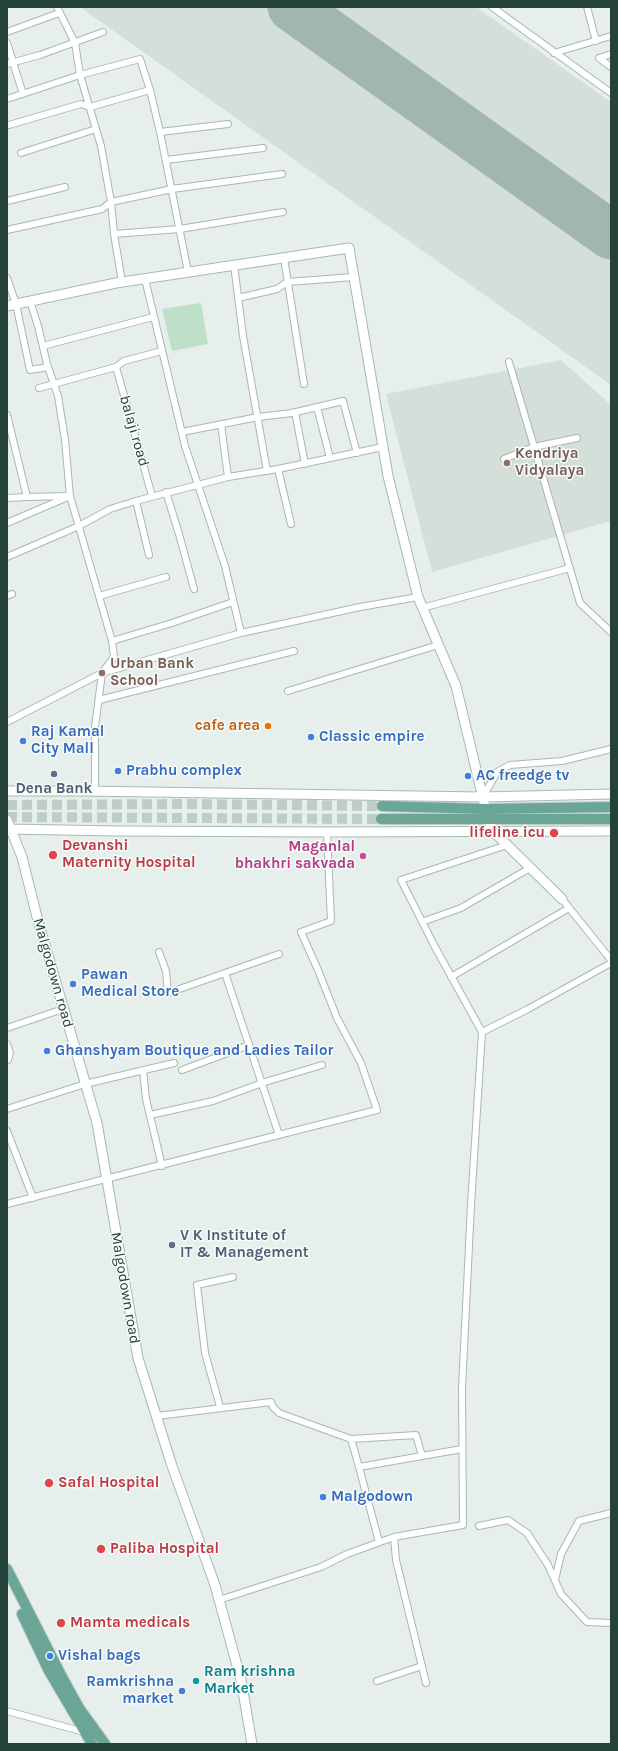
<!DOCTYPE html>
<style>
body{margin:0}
#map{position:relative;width:618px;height:1751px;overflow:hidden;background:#e6efeb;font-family:Karla,sans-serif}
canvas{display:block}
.frame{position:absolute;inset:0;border:8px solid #24423a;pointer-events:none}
</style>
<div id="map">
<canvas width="618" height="1751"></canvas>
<div class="frame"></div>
</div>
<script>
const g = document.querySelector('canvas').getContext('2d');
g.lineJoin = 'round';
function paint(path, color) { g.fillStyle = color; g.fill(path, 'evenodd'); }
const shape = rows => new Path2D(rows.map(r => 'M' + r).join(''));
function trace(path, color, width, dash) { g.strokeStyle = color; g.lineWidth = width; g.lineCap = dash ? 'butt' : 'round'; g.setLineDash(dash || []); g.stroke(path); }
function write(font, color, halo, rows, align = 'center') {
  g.font = font + ' Karla,sans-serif'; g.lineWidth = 3; g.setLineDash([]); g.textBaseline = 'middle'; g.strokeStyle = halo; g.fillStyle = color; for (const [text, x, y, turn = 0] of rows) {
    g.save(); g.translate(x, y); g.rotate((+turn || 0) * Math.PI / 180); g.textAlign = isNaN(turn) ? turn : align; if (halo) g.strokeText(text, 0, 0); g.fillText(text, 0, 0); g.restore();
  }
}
paint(shape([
 [80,7,476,7,611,102,611,385],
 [561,360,611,405,611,521,432,572,386,394]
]), '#d4dfda');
paint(shape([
 [201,303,208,344,172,351,162,309]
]), '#bfe0c8');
trace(shape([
 [292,7,611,235]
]), '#a2b6b0', 49);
trace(shape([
 [7,805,188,804,382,806],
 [7,817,381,819]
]), '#bfccc8', 10, [10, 5]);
const street = shape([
 [57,7,75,43,80,75,101,146,111,202,114,234,122,282],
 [492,7,611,93],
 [587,7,596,41],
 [7,32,59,13],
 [7,43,23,94],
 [554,53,611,36],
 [611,54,599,58,611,67],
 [7,64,40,55,103,32],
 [7,99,80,75,140,59,150,90,160,132,188,272],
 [9,125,81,104,90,107,150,90],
 [160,132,228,124],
 [21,153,96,129],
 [166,160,263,148],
 [7,201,65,187],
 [7,230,102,209,111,202,172,189,282,174],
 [114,234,180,229,283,212],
 [284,258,304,384],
 [234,265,243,336,267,471],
 [7,278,16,304,30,370,48,367],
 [145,279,185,446,225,566,241,633],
 [238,298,277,289,287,282,354,277],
 [43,346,153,317],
 [509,362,580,603,611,632],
 [116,367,152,496],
 [39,388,116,367,124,361,162,351],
 [317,407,330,458],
 [295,412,305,464],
 [7,415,27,497,7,498],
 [221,424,228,477],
 [182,432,258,417,292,413,343,401,357,453],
 [504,459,534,447,577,438],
 [278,469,291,524],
 [166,492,179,534,194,589],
 [27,497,66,496],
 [136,501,149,555],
 [7,523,70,496],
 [7,557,79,526,110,509,136,501,228,477,278,469,383,447],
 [7,596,12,594],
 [99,596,166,577],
 [422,608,570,568],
 [112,641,172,623,233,602],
 [288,691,438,645],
 [99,700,294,651],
 [7,722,102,673,114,657,112,641,70,496,65,440,58,396,47,364,38,326,30,301],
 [95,791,95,727,102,673,241,633,360,607,418,597],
 [483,797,497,772,510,765,562,761,611,749],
 [562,899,611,960],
 [422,922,461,908,530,868],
 [159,952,166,971,168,993,279,954],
 [225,973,279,1135],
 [451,977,569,908],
 [7,1028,63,1009],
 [482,1032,528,1009,611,963],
 [7,1044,10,1053,8,1060],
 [143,1070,146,1099,162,1166],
 [182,1070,249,1045],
 [7,1109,85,1084,174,1063],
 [150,1115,213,1101,265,1082,322,1065],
 [7,1131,33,1198],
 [7,1204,377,1110,361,1063,337,1018,318,970,301,932,331,921,327,832],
 [220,1407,205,1353,197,1285,233,1277],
 [157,1416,271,1402,273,1407,279,1413,351,1439,359,1467],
 [351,1439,416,1435,422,1456],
 [479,1526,508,1520,527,1533,548,1565,561,1594,587,1622,611,1623],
 [394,1537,396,1560,426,1683],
 [379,1542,359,1467,462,1449],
 [555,1580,561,1554,579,1521,611,1513],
 [219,1600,321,1567,347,1554,394,1537,463,1525,462,1388,471,1205,482,1032,435,947,401,880,507,845],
 [377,1681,422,1666],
 [7,1711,84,1732]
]);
const secondary = shape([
 [7,306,116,283,349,248,388,476,418,597,456,686,488,819,493,831,562,899],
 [7,791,83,791,483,797,611,794],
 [7,820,22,857,38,921,97,1123,138,1358,172,1466,215,1585,241,1680,252,1744],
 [7,829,116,831,327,832,611,831]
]);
const primary = shape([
 [382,806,486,809,611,807],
 [381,819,611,819],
 [7,1569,63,1679,79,1708,105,1744],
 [22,1614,49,1671,92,1744]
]);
trace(street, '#a8b8b2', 8);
trace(secondary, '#a4bbb3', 11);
trace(primary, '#c2cac8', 12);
trace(street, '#fff', 6);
trace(secondary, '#fff', 9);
trace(primary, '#6aa596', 10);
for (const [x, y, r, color] of [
 [507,463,4,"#8d6e63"],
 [102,673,4,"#8d6e63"],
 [268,726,4,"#e8710a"],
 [311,737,4,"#3f7fe0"],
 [23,741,4,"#3f7fe0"],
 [118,771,4,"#3f7fe0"],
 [54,774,4,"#5c6f8a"],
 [468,776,4,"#3f7fe0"],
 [554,833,5,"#e0444e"],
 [53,855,5,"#e0444e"],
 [363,856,4,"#d1479c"],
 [73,984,4,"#3f7fe0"],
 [47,1051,4,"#3f7fe0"],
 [172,1245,4,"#5c6f8a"],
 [49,1483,5,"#e0444e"],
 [323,1497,4,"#3f7fe0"],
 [101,1549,5,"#e0444e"],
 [61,1623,5,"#e0444e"],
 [50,1656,4,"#3f7fe0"],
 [196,1681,4,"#0f9aa8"],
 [182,1691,4,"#3f7fe0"]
]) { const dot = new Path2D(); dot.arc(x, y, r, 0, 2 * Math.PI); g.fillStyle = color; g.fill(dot); trace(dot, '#f7fbf9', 1.5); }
write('15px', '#24423a', '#f7fbf9', [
 ["balaji road",134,431,74],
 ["Malgodown road",53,973,74],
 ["Malgodown road",125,1288,80]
]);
write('bold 15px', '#785e54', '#f7fbf9', [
 ["Kendriya",515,454],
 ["Vidyalaya",515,471],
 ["Urban Bank",110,664],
 ["School",110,681]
], 'left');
write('bold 15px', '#c56008', '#f7fbf9', [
 ["cafe area",260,726]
], 'right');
write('bold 15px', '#366cbe', '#f7fbf9', [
 ["Raj Kamal",31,732],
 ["City Mall",31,749],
 ["Classic empire",319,737],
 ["Prabhu complex",126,771],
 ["AC freedge tv",476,776],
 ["Pawan",81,975],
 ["Medical Store",81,992],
 ["Ghanshyam Boutique and Ladies Tailor",55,1051],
 ["Malgodown",331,1497],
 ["Vishal bags",58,1656],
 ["Ramkrishna",174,1682,"right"],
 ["market",174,1699,"right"]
], 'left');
write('bold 15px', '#4e5e75', '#f7fbf9', [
 ["Dena Bank",54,789],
 ["V K Institute of",180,1236,"left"],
 ["IT & Management",180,1253,"left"]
]);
write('bold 15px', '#be3a42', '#f7fbf9', [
 ["lifeline icu",545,833,"right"],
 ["Devanshi",62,846],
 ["Maternity Hospital",62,863],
 ["Safal Hospital",58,1483],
 ["Paliba Hospital",110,1549],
 ["Mamta medicals",70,1623]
], 'left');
write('bold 15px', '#b23c85', '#f7fbf9', [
 ["Maganlal",355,847],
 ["bhakhri sakvada",355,864]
], 'right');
write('bold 15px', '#0d838f', '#f7fbf9', [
 ["Ram krishna",204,1672],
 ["Market",204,1689]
], 'left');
</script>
